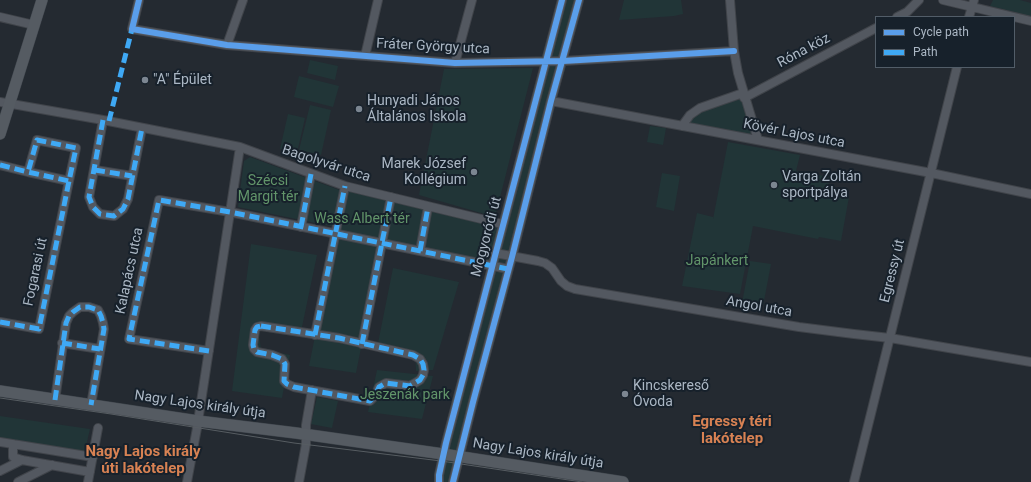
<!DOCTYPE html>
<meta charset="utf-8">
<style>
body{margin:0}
#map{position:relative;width:1031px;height:482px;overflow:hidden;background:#242a31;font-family:Roboto,sans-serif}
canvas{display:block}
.legend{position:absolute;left:875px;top:16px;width:140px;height:52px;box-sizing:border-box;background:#17212b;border:1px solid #525d68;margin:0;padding:5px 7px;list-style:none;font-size:12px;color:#abb7c4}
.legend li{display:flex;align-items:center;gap:8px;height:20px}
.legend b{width:20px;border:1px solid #525d68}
</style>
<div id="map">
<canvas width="1031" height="482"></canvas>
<ul class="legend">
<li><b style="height:5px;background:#5a9eea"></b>Cycle path</li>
<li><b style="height:5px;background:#3fa9f5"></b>Path</li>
</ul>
</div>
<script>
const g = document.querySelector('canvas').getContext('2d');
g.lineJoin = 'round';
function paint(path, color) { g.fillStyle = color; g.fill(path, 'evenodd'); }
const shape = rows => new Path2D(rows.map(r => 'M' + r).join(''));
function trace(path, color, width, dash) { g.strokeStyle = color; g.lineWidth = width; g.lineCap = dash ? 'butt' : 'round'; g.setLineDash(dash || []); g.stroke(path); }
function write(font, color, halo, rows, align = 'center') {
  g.font = font + ' Roboto,sans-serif'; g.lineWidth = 4; g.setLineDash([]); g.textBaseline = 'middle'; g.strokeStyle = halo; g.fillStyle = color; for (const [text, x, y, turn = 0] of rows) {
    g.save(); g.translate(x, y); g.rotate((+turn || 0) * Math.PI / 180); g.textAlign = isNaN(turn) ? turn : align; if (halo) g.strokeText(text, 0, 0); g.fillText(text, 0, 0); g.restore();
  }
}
paint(shape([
 [562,0,579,0,453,482,439,482],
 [624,0,681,0,683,14,674,16,619,20],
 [993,0,1020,0,1031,3,1031,16,990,6],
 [310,60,338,66,335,80,307,73],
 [533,68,495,217,419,195,444,69],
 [299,76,339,86,333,107,294,97],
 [741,99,752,135,687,124,693,117,703,110],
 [310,105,331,110,321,155,299,150],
 [288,114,305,118,297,153,280,149],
 [650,126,666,128,663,145,647,142],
 [728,142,800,155,796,171,830,177,827,193,849,197,841,241,819,237,818,239,753,226,740,294,682,286,697,213,713,217,713,219],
 [250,157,342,191,335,227,238,207,244,161],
 [662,173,680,176,674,211,656,207],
 [345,186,391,197,356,373,309,366],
 [393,199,499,226,490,263,384,242],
 [251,244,317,255,302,327,258,327,261,349,290,355,282,398,232,391],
 [750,261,771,264,763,306,742,303],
 [393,268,459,282,433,370,416,371,415,351,378,343],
 [377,370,433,376,422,419,368,412],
 [317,397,338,401,332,428,311,424],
 [0,416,90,429,83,459,0,445]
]), '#213537');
const minor = shape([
 [139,0,132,29,227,45,455,63,563,61,734,51],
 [730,0,734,51,738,73,758,140],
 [943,0,1031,21],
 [0,17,34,25],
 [897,17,907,12,919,0],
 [969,17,974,0],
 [227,45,243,0],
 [365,56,378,0],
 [455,63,472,0],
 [744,98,876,28],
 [551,101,931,173,1031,194],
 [0,102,103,120,240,147,345,186,502,224],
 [103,120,89,197,93,207,100,214,114,216,123,209,128,199,142,128],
 [682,126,690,115,700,108,743,93],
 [0,165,28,172,69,181,76,148,37,140,28,172],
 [95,170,132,176],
 [301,227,311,174],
 [420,251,428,207],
 [495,253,538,261,545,263,552,268,561,281,567,286,575,289,799,327,854,334,890,338,1031,362],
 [0,322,39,329,69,181],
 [261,326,339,338,413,355,420,359,423,364,424,370,423,375,420,380,410,386,386,383,379,387,375,396,370,401,294,387,287,384,284,381,285,364,282,359,272,355,257,352,254,349,253,345,255,330,257,327,261,326],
 [315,335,345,186],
 [62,343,100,349],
 [362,344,391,197],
 [209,351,129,339,159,200,230,212,508,269],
 [55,400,66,323,69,316,73,312,80,307,89,307,98,310,101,316,103,323,104,329,91,405],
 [0,442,93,457],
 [13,444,13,457,22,460,90,472],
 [0,471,22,460],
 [18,482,52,465],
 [88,482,98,428],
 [187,482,197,428,240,147],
 [299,482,306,444,306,425,312,390],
 [439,482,439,475,446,443,562,0],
 [453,482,473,402,512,257,551,101,579,0],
 [854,482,957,67]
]);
const major = shape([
 [0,134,42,0],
 [0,391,198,421,296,433,443,454,623,482]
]);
trace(minor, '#40444a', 10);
trace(major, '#41474e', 12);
trace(minor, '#535860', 8);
trace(major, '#555b62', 11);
trace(shape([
 [0,398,111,414,294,443,441,461,582,482]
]), '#575d62', 1);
trace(shape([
 [103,120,89,197,93,207,100,214,114,216,123,209,128,199,142,128],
 [109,121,132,29],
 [0,165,28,172,69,181,76,148,37,140,28,172],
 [95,170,132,176],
 [301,227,311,174],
 [420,251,428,207],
 [0,322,39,329,69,181],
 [261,326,339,338,413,355,420,359,423,364,424,370,423,375,420,380,410,386,386,383,379,387,375,396,370,401,294,387,287,384,284,381,285,364,282,359,272,355,257,352,254,349,253,345,255,330,257,327,261,326],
 [315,335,345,186],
 [62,343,100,349],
 [362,344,391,197],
 [209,351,129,339,159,200,230,212,508,269],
 [55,400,66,323,69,316,73,312,80,307,89,307,98,310,101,316,103,323,104,329,91,405]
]), '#3fa9f5', 5, [10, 5]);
trace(shape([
 [139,0,132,29,227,45,455,63,563,61,734,51],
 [439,482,439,475,446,443,562,0],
 [453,482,473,402,512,257,551,101,579,0]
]), '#5a9eea', 6);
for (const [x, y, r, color] of [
 [145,80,4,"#7c8691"],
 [359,109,4,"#7c8691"],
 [474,172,4,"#7c8691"],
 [774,185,4,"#7c8691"],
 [625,394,4,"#7c8691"]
]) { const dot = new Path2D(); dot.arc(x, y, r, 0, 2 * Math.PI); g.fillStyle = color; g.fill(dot); trace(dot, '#17212b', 1.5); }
write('14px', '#abb7c4', '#17212b', [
 ["Fráter György utca",433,47,3],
 ["Róna köz",804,51,-28],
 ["Kövér Lajos utca",794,134,11],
 ["Bagolyvár utca",326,164,18],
 ["Mogyoródi út",487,237,-75],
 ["Kalapács utca",130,271,-78],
 ["Egressy út",893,271,-76],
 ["Fogarasi út",36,272,-78],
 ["Angol utca",759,307,10],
 ["Nagy Lajos király útja",200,405,8],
 ["Nagy Lajos király útja",538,454,9]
]);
write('14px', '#abb7c4', '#17212b', [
 ["\"A\" Épület",153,80],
 ["Hunyadi János",367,101],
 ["Általános Iskola",367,117],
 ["Marek József",466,164,"right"],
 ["Kollégium",466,180,"right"],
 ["Varga Zoltán",782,177],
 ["sportpálya",782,193],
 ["Kincskereső",633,386],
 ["Óvoda",633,402]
], 'left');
write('14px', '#62956a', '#17212b', [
 ["Szécsi",268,181],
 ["Margit tér",268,197],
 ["Wass Albert tér",362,219],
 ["Japánkert",717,261],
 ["Jeszenák park",405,395]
]);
write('bold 15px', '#d88253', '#17212b', [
 ["Egressy téri",732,422],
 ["lakótelep",732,439],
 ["Nagy Lajos király",143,452],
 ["úti lakótelep",143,469]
]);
</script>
